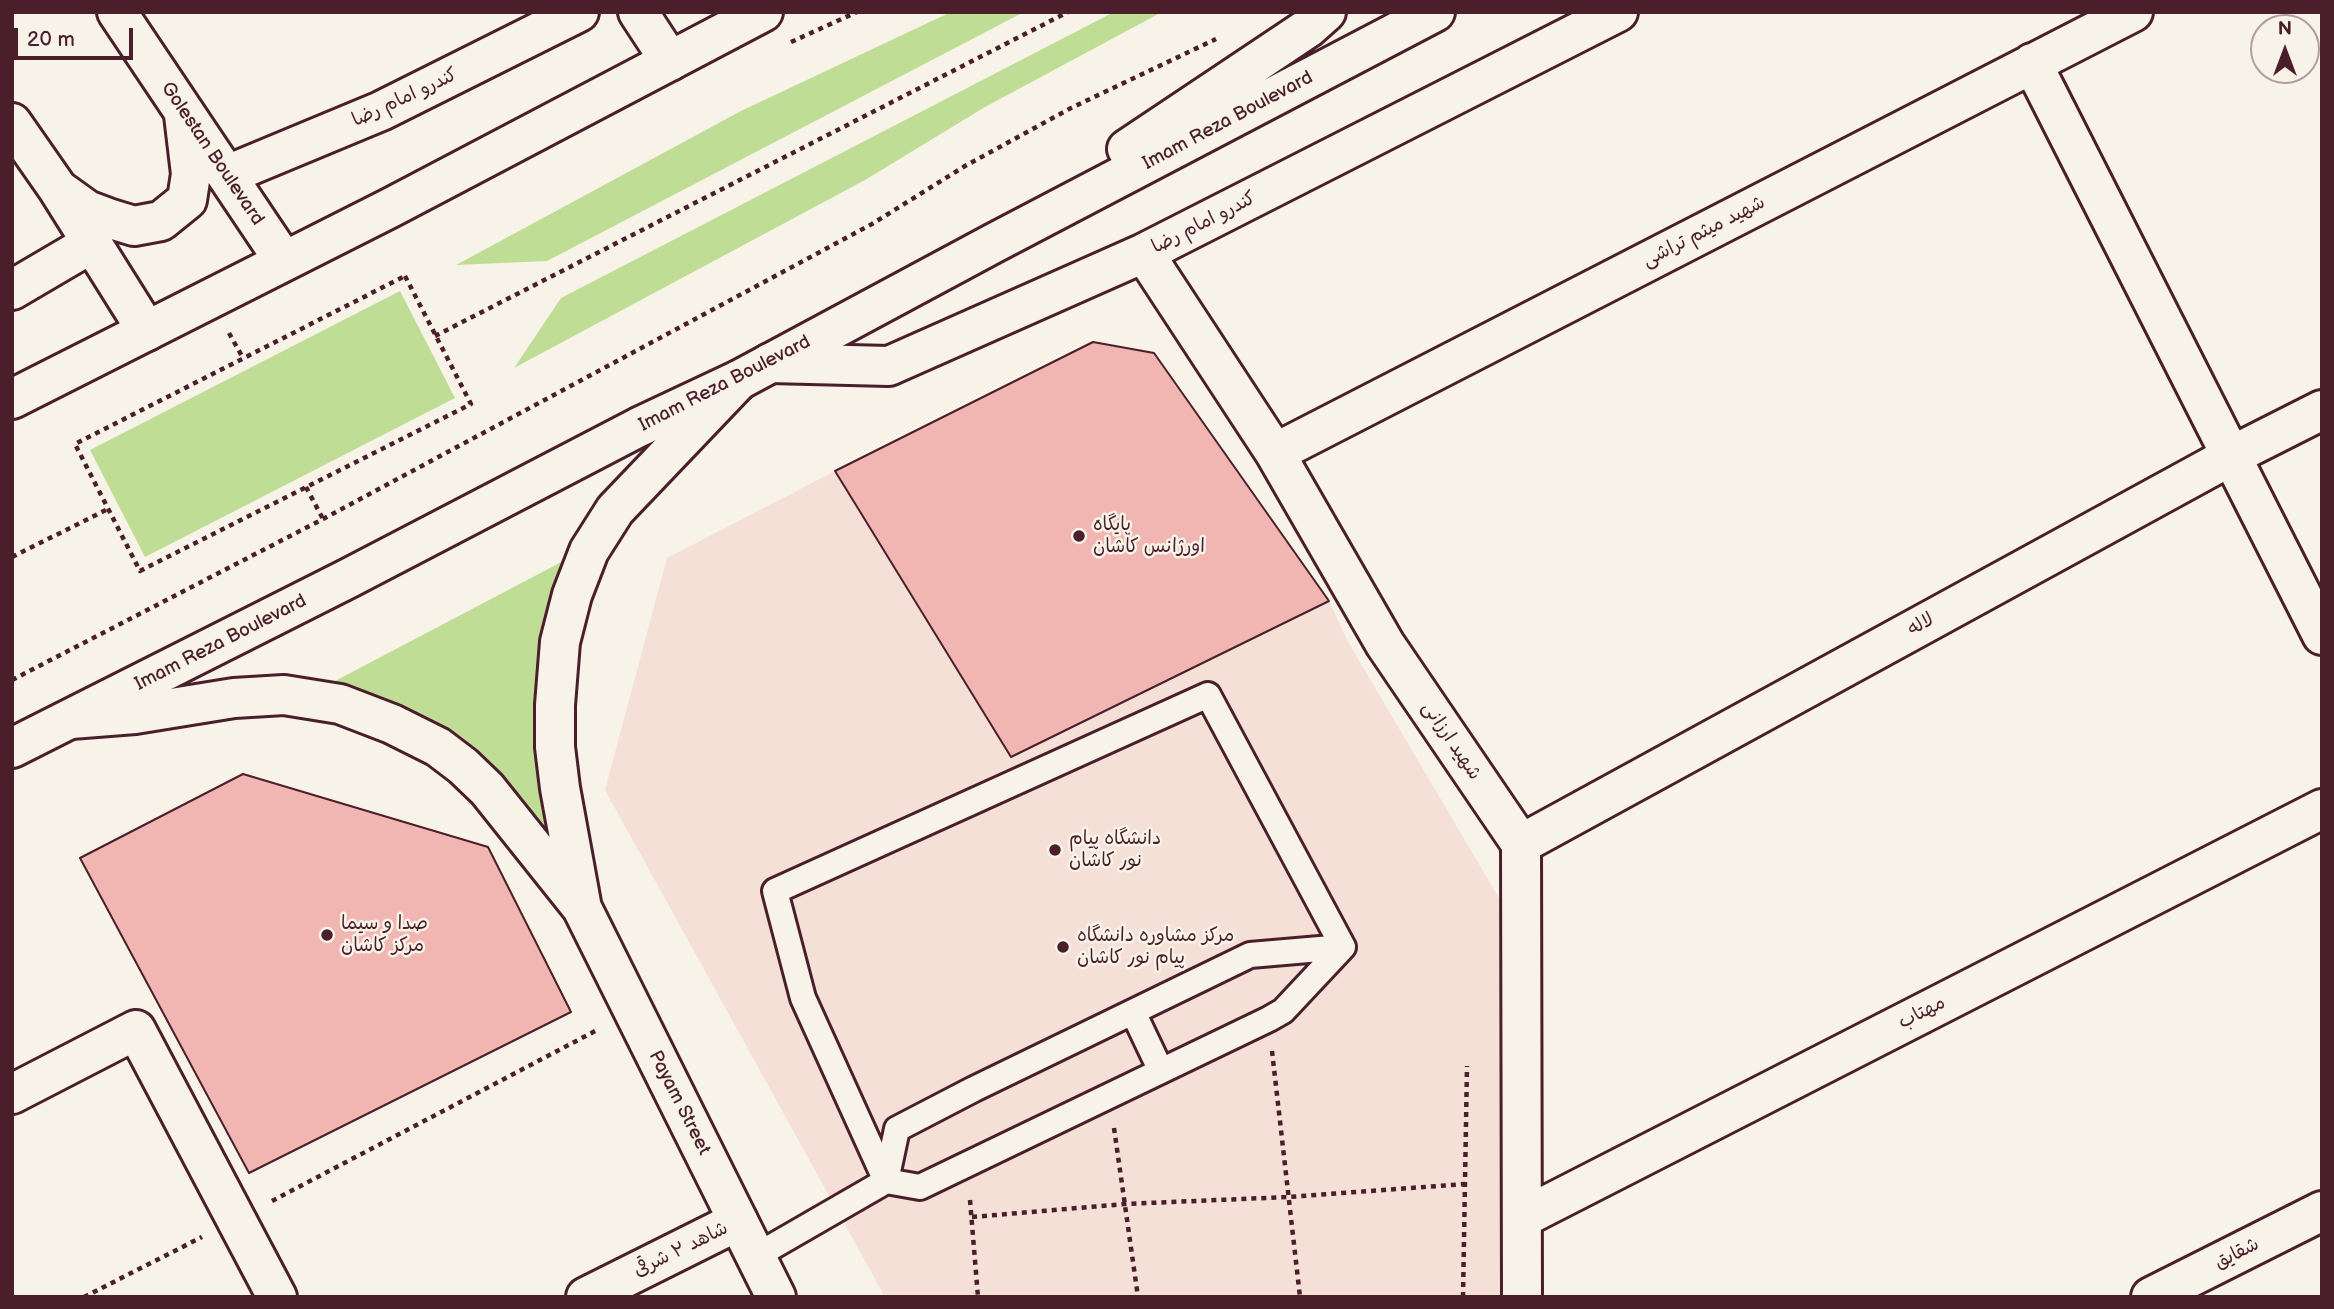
<!DOCTYPE html>
<meta charset="utf-8">
<style>
body{margin:0}
#map{position:relative;width:2334px;height:1309px;overflow:hidden;background:#f7f3e8;font-family:"Balsamiq Sans",sans-serif}
canvas{display:block}
.frame{position:absolute;inset:0;border:14px solid #4a1f2b;pointer-events:none}
.north{position:absolute;left:2250px;top:14px;width:70px;height:70px;box-sizing:border-box;background:#f7f3e8;border:2px solid #b29e9c;border-radius:50%;rotate:0deg;font-size:19px;font-weight:700;line-height:28px;text-align:center;color:#4a1f2b}
.north::after{content:'';display:block;margin:auto;width:24px;height:32px;background:#4a1f2b;clip-path:polygon(50% 0,100% 100%,50% 72%,0 100%)}
.scale{position:absolute;left:14px;top:28px;width:119px;height:32px;box-sizing:border-box;border:4px solid #4a1f2b;border-top:0;padding-left:9px;font-size:21px;line-height:24px;white-space:nowrap;color:#4a1f2b;-webkit-text-stroke:5px #f7f3e8;paint-order:stroke}
</style>
<div id="map">
<canvas width="2334" height="1309"></canvas>
<div class="frame"></div>
<div class="north">N</div>
<div class="scale">20 m</div>
</div>
<script>
const g = document.querySelector('canvas').getContext('2d');
g.lineJoin = 'round';
function paint(path, color) { g.fillStyle = color; g.fill(path, 'evenodd'); }
const shape = rows => new Path2D(rows.map(r => 'M' + r).join(''));
function trace(path, color, width, dash) { g.strokeStyle = color; g.lineWidth = width; g.lineCap = dash ? 'butt' : 'round'; g.setLineDash(dash || []); g.stroke(path); }
function write(font, color, halo, rows, align = 'center') {
  g.font = font + ' "Balsamiq Sans","Playpen Sans Arabic",sans-serif'; g.lineWidth = 5; g.setLineDash([]); g.textBaseline = 'middle'; g.strokeStyle = halo; g.fillStyle = color; for (const [text, x, y, turn = 0] of rows) {
    g.save(); g.translate(x, y); g.rotate((+turn || 0) * Math.PI / 180); g.textAlign = isNaN(turn) ? turn : align; if (halo) g.strokeText(text, 0, 0); g.fillText(text, 0, 0); g.restore();
  }
}
paint(shape([
 [835,471,1329,601,1347,640,1506,910,1506,1297,885,1297,605,790,667,558]
]), '#f5e0d8');
paint(shape([
 [951,12,1024,12,547,261,456,265,741,111],
 [1114,12,1162,12,985,107,865,180,514,368,561,298],
 [400,291,455,398,145,557,90,450],
 [569,558,540,642,536,686,538,736,560,857,522,800,496,769,463,742,391,702,335,681]
]), '#c0dd95');
const building = shape([
 [1093,342,1154,353,1329,601,1011,757,835,471,1093,342],
 [243,774,488,847,571,1012,249,1173,80,858,243,774]
]);
paint(building, '#f1b5b2');
trace(building, '#4a1f2b', 2);
const lane = shape([
 [1133,1012,1161,1071],
 [886,1181,897,1129,974,1089,1250,955,1343,947],
 [756,1256,886,1181,920,1187,1269,1019,1283,1011,1343,947,1208,695,775,891,803,998,886,1181]
]);
const street = shape([
 [638,12,670,61],
 [2032,63,2322,635],
 [227,175,381,111,579,12],
 [1144,253,1275,453,1385,644,1521,844,1522,1297],
 [12,290,92,243],
 [770,363,889,366,1144,253,1618,12],
 [1275,453,2133,12],
 [1521,844,2231,456,2322,410],
 [12,1094,136,1030,277,1297],
 [1522,1218,2322,809],
 [586,1297,738,1221],
 [2151,1297,2322,1211]
]);
const secondary = shape([
 [117,12,284,261],
 [12,123,58,189,147,331],
 [62,192,87,210,111,219,134,226,161,221,187,200,191,174,184,115],
 [71,719,135,714,234,698,284,695,340,704,392,724,438,747,463,766,487,789,582,908,776,1297],
 [581,903,560,788,555,747,555,705,560,642,572,595,589,551,615,510,739,380]
]);
const primary = shape([
 [1127,149,1308,28,1326,12],
 [12,399,390,208,763,12],
 [12,748,347,579,639,427,739,380,994,243,1435,12]
]);
trace(lane, '#4a1f2b', 30);
trace(street, '#4a1f2b', 44);
trace(secondary, '#4a1f2b', 44);
trace(primary, '#4a1f2b', 44);
trace(shape([
 [791,42,857,12],
 [405,276,471,404,140,571,75,444,405,276],
 [229,333,243,358],
 [435,336,1068,12],
 [306,487,323,519],
 [12,557,108,509],
 [12,680,323,519,872,224,965,166,1071,108,1216,39],
 [1272,1051,1300,1297],
 [1114,1128,1138,1297],
 [970,1200,978,1297],
 [272,1201,599,1029],
 [972,1217,1125,1204,1288,1197,1465,1184],
 [84,1297,202,1237],
 [1463,1297,1467,1066]
]), '#4a1f2b', 4.5, [5, 5]);
trace(lane, '#f7f3e8', 24);
trace(street, '#f7f3e8', 38);
trace(secondary, '#f7f3e8', 38);
trace(primary, '#f7f3e8', 38);
for (const [x, y, r, color] of [
 [1079,536,7,"#4a1f2b"],
 [1055,850,7,"#4a1f2b"],
 [327,935,7,"#4a1f2b"],
 [1063,947,7,"#4a1f2b"]
]) { const dot = new Path2D(); dot.arc(x, y, r, 0, 2 * Math.PI); g.fillStyle = color; g.fill(dot); trace(dot, '#f7f3e8', 2.5); }
write('19px', '#4a1f2b', '#f7f3e8', [
 ["کندرو امام رضا",405,98,-25],
 ["Imam Reza Boulevard",1228,121,-28],
 ["Golestan Boulevard",212,154,56],
 ["کندرو امام رضا",1204,223,-27],
 ["شهید میثم تراشی",1704,232,-27],
 ["Imam Reza Boulevard",725,384,-27],
 ["لاله",1921,625,-29],
 ["Imam Reza Boulevard",221,643,-27],
 ["شهید ارزانی",1451,741,56],
 ["مهتاب",1922,1013,-27],
 ["Payam Street",679,1103,63],
 ["شاهد ۲ شرقی",681,1250,-26],
 ["شقایق",2237,1254,-27]
]);
write('19px', '#4a1f2b', '#f7f3e8', [
 ["پایگاه",1093,525],
 ["اورژانس کاشان",1093,547],
 ["دانشگاه پیام",1069,839],
 ["نور کاشان",1069,861],
 ["صدا و سیما",341,924],
 ["مرکز کاشان",341,946],
 ["مرکز مشاوره دانشگاه",1077,936],
 ["پیام نور کاشان",1077,958]
], 'left');
</script>
